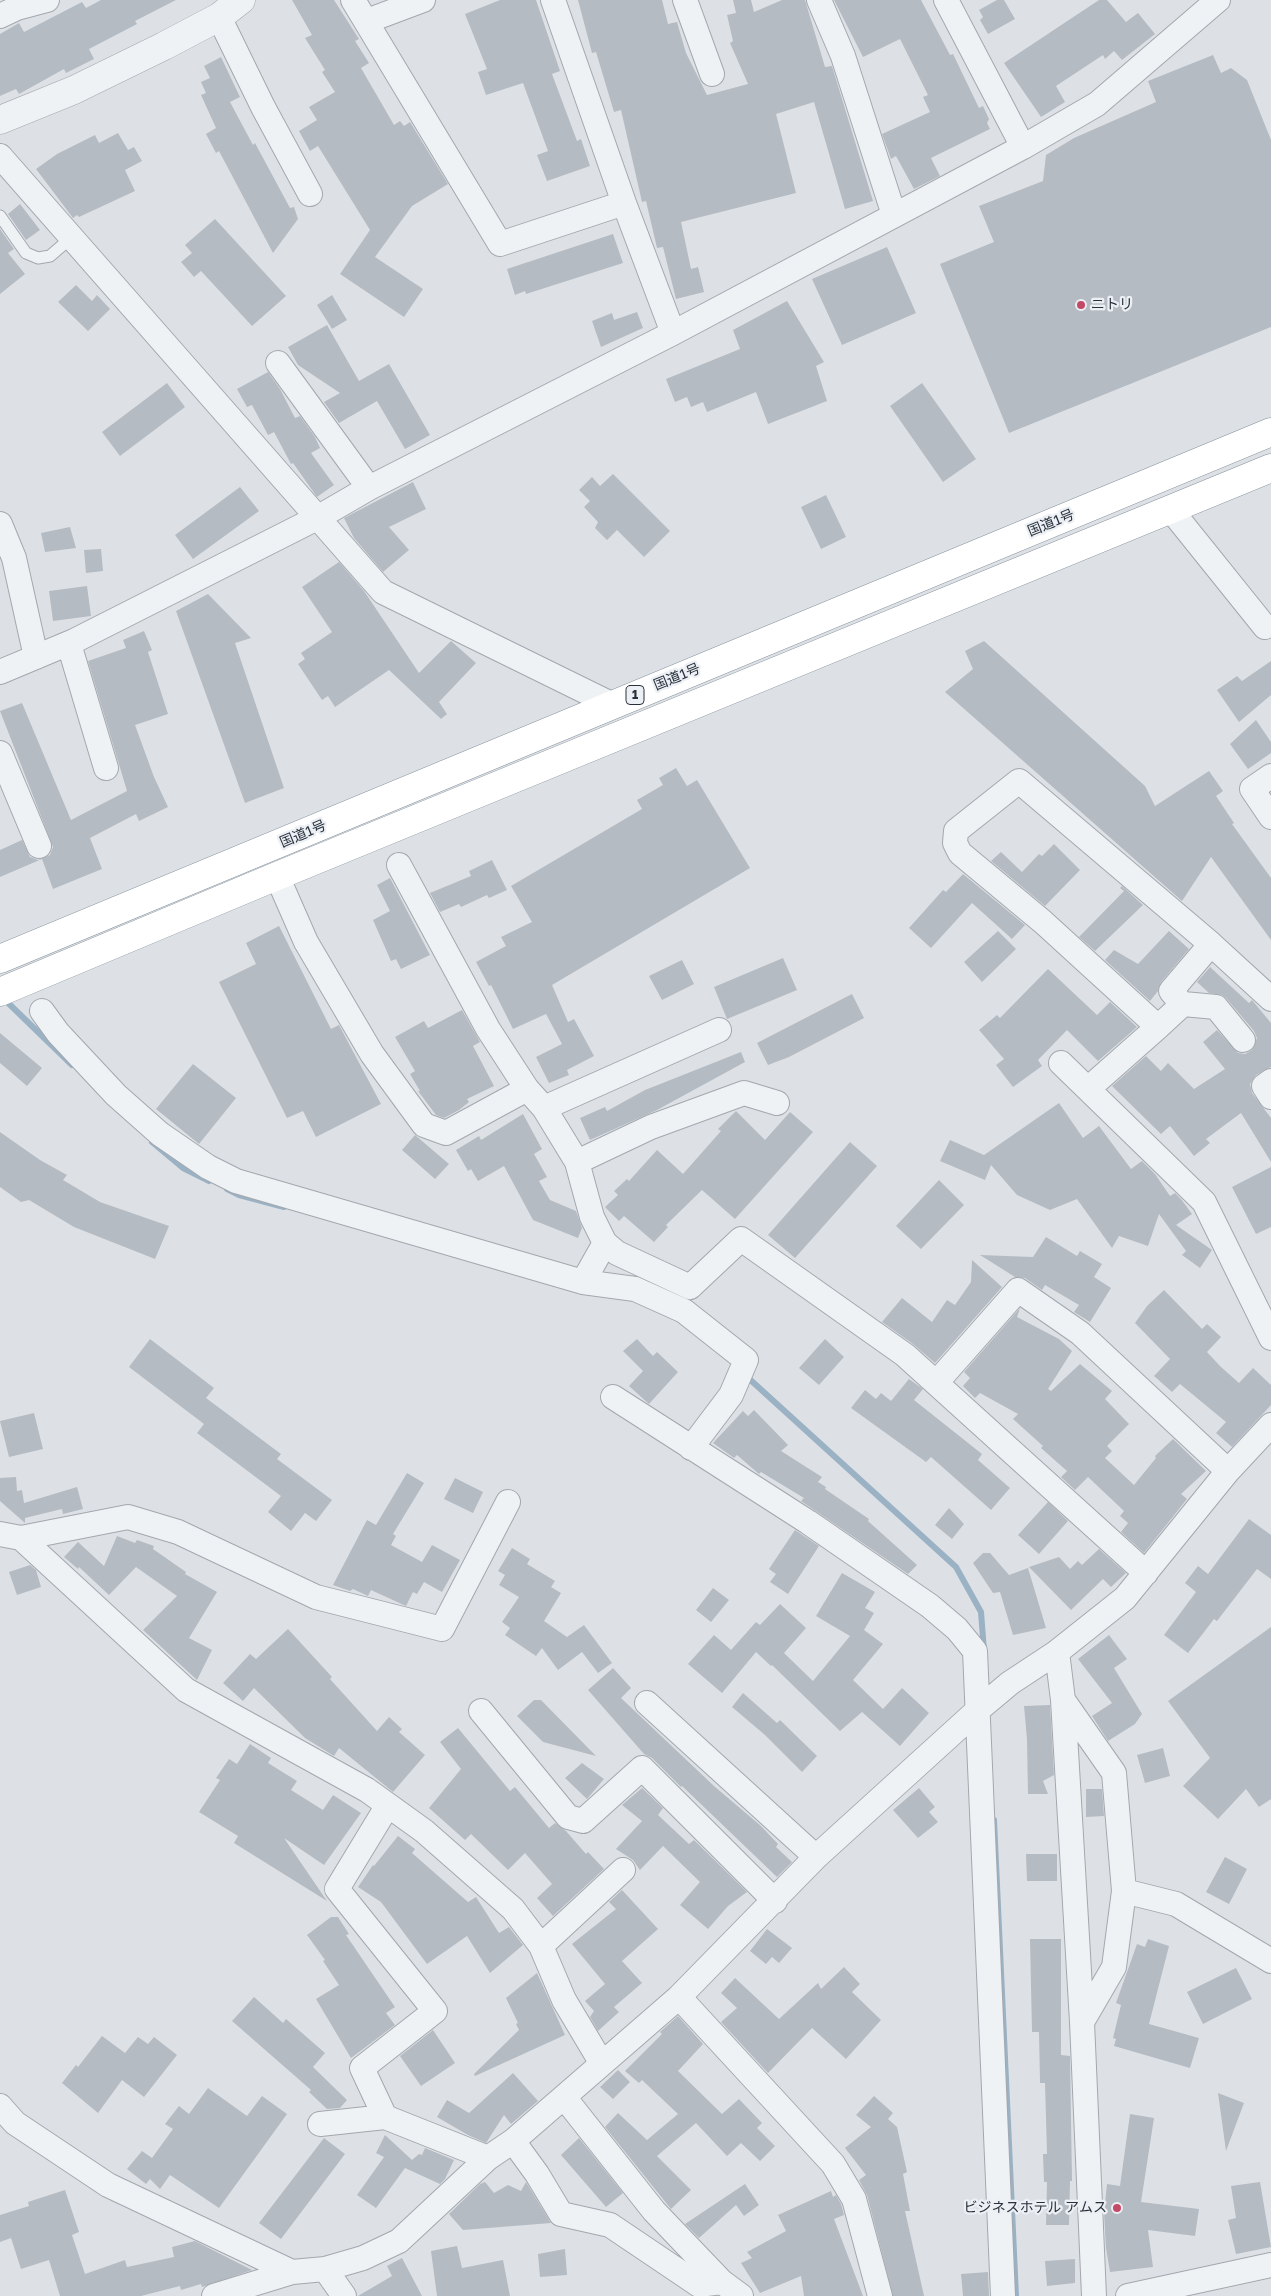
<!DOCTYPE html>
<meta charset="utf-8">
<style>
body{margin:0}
canvas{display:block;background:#dde1e6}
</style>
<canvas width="1271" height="2296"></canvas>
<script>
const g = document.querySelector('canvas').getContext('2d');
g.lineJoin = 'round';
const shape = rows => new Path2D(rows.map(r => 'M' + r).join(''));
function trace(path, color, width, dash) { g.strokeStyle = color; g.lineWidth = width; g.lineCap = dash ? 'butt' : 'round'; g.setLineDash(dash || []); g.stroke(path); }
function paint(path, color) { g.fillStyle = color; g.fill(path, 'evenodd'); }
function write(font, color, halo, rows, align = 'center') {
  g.font = font + ' "Golos Text","Noto Sans JP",sans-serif'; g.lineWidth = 4.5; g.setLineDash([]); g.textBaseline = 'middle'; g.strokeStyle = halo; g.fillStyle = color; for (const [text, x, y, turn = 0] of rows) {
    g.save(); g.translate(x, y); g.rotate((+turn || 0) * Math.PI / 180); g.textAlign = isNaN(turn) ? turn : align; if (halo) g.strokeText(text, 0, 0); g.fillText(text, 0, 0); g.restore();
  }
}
trace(shape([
 [3,998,72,1065],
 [152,1142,183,1168,209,1181],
 [227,1189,239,1195,284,1207],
 [745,1375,956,1567,981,1612,984,1651],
 [994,1820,1016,2296]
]), '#9ab2c4', 6);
paint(shape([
 [101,0,176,0,135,21,137,24,89,49,94,59,66,73,64,69,19,94,16,89,0,96,0,34,19,23,24,32,82,2,86,8],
 [292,0,334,0,359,39,355,41,369,63,361,68,394,125,400,121,404,126,410,122,448,184,412,206,375,257,423,289,404,317,340,274,370,230,318,146,310,151,299,131,317,120,309,107,335,92,322,72,325,70,305,38,312,35],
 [500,0,536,0,560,71,552,74,577,141,581,139,590,166,547,181,537,155,548,151,523,83,486,95,478,72,487,69,465,14],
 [578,0,662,0,668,24,677,22,686,53,707,95,748,84,730,43,733,41,727,15,736,13,733,0,751,0,754,12,782,0,805,0,825,67,832,66,873,201,845,209,814,102,776,114,796,193,681,222,691,269,698,267,704,292,676,299,663,247,657,248,646,201,642,202,621,110,614,112,596,52,592,53],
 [834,0,921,0,950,55,953,54,979,108,983,106,989,119,987,123,990,129,931,158,940,176,914,189,896,156,891,159,882,134,930,112,923,97,928,95,900,39,863,57],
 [997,0,1004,0,1015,19,988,34,980,20,983,17,979,10],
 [1099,0,1107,0,1126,22,1138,13,1155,34,1122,60,1114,51,1105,59,1103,55,1056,86,1065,102,1041,117,1004,63],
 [1213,55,1221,73,1231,68,1247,80,1271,140,1271,327,1009,433,940,264,994,242,979,206,1043,181,1046,155,1074,138,1156,102,1148,81],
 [221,57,240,97,230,102,253,145,255,143,290,208,294,207,298,219,273,253,219,151,216,153,206,134,216,128,201,95,206,93,201,82,210,78,204,66],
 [118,133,128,150,134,147,142,161,125,170,135,191,79,217,77,215,73,218,36,169,57,154,95,135,99,143],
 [20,204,40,230,26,240,8,214],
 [215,219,286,296,252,326,201,271,194,277,181,262,192,253,185,245],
 [0,229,14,249,8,253,25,274,0,294],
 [613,234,623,263,526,294,525,291,515,295,507,269],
 [887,247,916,313,842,345,812,279],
 [76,285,92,301,97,295,110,309,88,331,58,302],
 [332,295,347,320,332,329,317,305],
 [787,301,824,362,816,366,827,401,768,424,756,392,707,412,703,402,691,407,687,397,675,402,666,379,740,349,733,330],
 [637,312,643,328,601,347,592,321,612,313,614,320],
 [327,325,359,381,389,364,430,435,405,449,377,401,339,423,324,402,340,393,298,365,288,347],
 [268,372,280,389,295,418,300,416,315,437,320,448,311,453,334,485,317,497,293,463,291,464,274,432,268,435,252,405,247,407,237,389],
 [167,383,185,407,120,456,102,432],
 [922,383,976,459,943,482,890,406],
 [613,474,670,531,644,557,617,530,607,540,595,528,598,522,584,507,590,501,579,490,592,477,600,486],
 [413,482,426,509,389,527,409,550,383,572,354,538,344,518],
 [240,487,259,511,193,559,175,535],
 [826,495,846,537,821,549,801,507],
 [70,527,76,548,45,552,41,533],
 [101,549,103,571,86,573,84,550],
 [339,562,364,591,419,673,451,641,476,663,439,702,447,714,441,719,389,670,335,707,328,696,322,700,298,664,305,659,301,653,332,632,302,587],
 [87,586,91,616,53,621,49,591],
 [208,594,251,638,235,643,284,788,245,803,176,611],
 [144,631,152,650,148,652,168,714,135,725,154,777,168,807,139,821,136,814,90,838,102,869,53,889,42,859,0,877,0,850,22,840,30,857,38,860,50,855,53,847,0,711,22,703,71,820,127,791,88,661,126,648,123,640],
 [984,641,1145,786,1155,806,1209,771,1223,791,1216,796,1234,823,1232,824,1271,878,1271,940,1211,857,1182,901,945,692,973,669,965,651],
 [1271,661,1271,695,1239,722,1217,690,1237,676,1242,681],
 [1256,720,1271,742,1271,753,1248,769,1230,744],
 [676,768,687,786,697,780,750,868,552,985,568,1022,574,1019,594,1056,567,1070,569,1075,549,1083,536,1057,562,1044,546,1014,513,1029,491,985,489,986,476,962,506,946,501,937,532,922,511,886,642,809,637,800,663,785,659,778],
 [1054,844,1080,870,1045,906,991,861,1001,852,1022,872,1039,854,1042,856],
 [492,860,507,890,489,898,487,895,461,907,459,904,440,912,430,893,471,876,469,871],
 [963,874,1025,925,1012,939,972,903,931,948,909,928,943,890,946,892],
 [390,878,430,955,401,969,396,959,391,961,373,920,390,911,377,885],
 [1122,886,1143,905,1095,951,1079,937,1124,891,1120,888],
 [279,926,331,1029,339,1025,381,1104,316,1137,303,1111,287,1118,219,982,256,964,246,943],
 [998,931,1016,949,982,982,964,962],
 [1169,931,1189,949,1161,982,1158,991,1150,1001,1105,960,1114,950,1138,964],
 [783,958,797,990,727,1019,714,987],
 [682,960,694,984,662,1000,649,976],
 [1210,967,1249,1003,1252,1000,1271,1023,1271,1067,1256,1075,1250,1084,1252,1093,1271,1118,1271,1162,1241,1113,1206,1139,1210,1143,1194,1156,1170,1126,1161,1134,1112,1086,1146,1056,1161,1071,1168,1063,1194,1089,1225,1069,1203,1042,1217,1030,1238,1053,1245,1054,1252,1050,1257,1038,1254,1031,1226,998,1222,995,1209,993,1197,982],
 [1048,969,1097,1015,1110,1002,1137,1027,1098,1061,1067,1030,1038,1060,1042,1066,1013,1087,996,1065,1004,1059,979,1030,997,1015,1000,1018],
 [852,994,864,1018,789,1057,768,1065,757,1043],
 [462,1010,480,1042,473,1046,494,1086,467,1099,469,1102,459,1110,444,1118,436,1115,418,1091,420,1091,410,1074,415,1071,395,1037,424,1021,428,1028],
 [0,1033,42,1068,27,1086,0,1063],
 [741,1052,745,1062,657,1110,590,1140,580,1118,605,1107,607,1111,645,1090],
 [193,1064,236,1098,199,1144,156,1109],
 [1059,1103,1083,1138,1099,1126,1131,1169,1142,1161,1155,1174,1170,1196,1175,1193,1181,1199,1192,1214,1176,1225,1212,1250,1200,1268,1182,1255,1186,1251,1159,1214,1148,1246,1119,1236,1112,1248,1077,1199,1050,1210,1017,1195,991,1165,985,1180,940,1161,950,1140,984,1155],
 [736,1111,765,1140,790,1112,813,1132,735,1219,702,1190,666,1225,668,1227,654,1242,624,1216,619,1221,605,1207,618,1195,614,1191,627,1179,629,1181,657,1150,683,1174,721,1131,718,1129],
 [523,1114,542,1149,534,1154,547,1177,539,1181,550,1200,576,1211,582,1228,578,1238,533,1220,504,1166,478,1181,471,1169,468,1171,456,1150,479,1136,481,1140],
 [0,1132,40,1160,67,1175,63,1180,100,1202,169,1226,155,1259,74,1227,29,1200,21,1202,0,1187],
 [415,1135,449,1164,435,1179,402,1150],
 [850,1142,877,1166,795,1258,768,1235],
 [1271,1167,1271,1227,1256,1234,1232,1187],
 [939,1180,964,1205,921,1249,896,1226],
 [1046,1237,1077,1256,1080,1251,1102,1264,1094,1277,1111,1288,1090,1322,1074,1312,1079,1305,1045,1285,1042,1290,1025,1278,1015,1277,980,1255,1033,1257],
 [972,1260,1002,1287,935,1363,913,1344,882,1322,902,1298,932,1322,947,1300,955,1305,971,1282],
 [1164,1290,1202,1329,1207,1324,1221,1337,1207,1352,1220,1366,1239,1383,1253,1368,1271,1385,1271,1405,1232,1447,1216,1433,1226,1422,1180,1384,1172,1392,1154,1376,1170,1359,1135,1323,1147,1306],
 [1020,1308,1017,1317,1059,1339,1072,1351,1048,1389,1051,1391,1080,1364,1112,1391,1105,1399,1129,1424,1107,1446,1112,1451,1105,1458,1134,1485,1156,1458,1155,1456,1173,1439,1206,1471,1181,1494,1187,1499,1144,1553,1121,1532,1128,1523,1120,1516,1124,1511,1088,1477,1075,1490,1061,1477,1067,1471,1041,1448,1043,1446,1013,1419,1018,1414,980,1393,975,1398,963,1386,970,1378,964,1372],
 [150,1339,214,1388,206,1398,281,1454,277,1459,332,1500,316,1521,305,1513,291,1531,268,1512,281,1496,197,1433,204,1424,129,1367],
 [637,1339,653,1356,657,1352,678,1372,649,1404,629,1386,643,1371,623,1351],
 [825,1339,844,1357,819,1385,799,1368],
 [909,1379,923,1389,914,1400,982,1454,978,1460,1010,1488,991,1510,931,1457,926,1462,851,1408,865,1390,876,1399,881,1393,891,1401],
 [754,1410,788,1445,781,1451,822,1477,818,1482,826,1487,825,1489,869,1519,868,1521,917,1565,908,1574,801,1501,804,1498,761,1472,759,1474,737,1455,734,1458,713,1443,743,1411,748,1416],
 [34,1413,43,1449,9,1457,0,1421],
 [407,1473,424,1483,393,1534,396,1536,391,1545,422,1562,432,1545,460,1560,442,1592,424,1582,417,1594,413,1592,406,1606,371,1590,368,1596,353,1589,350,1591,333,1585,367,1520,376,1525],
 [16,1477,17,1491,22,1490,24,1503,77,1487,83,1509,63,1514,62,1509,25,1518,25,1523,0,1501,0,1478],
 [455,1478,483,1492,473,1513,444,1499],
 [1048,1502,1068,1521,1039,1554,1018,1535],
 [949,1508,964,1524,952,1539,935,1525],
 [1249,1519,1271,1535,1271,1579,1257,1569,1217,1621,1214,1619,1188,1653,1164,1635,1196,1592,1185,1583,1198,1566,1208,1574],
 [795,1530,819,1546,788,1594,770,1582,776,1574,769,1569],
 [117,1536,135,1543,137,1540,154,1546,153,1549,186,1572,185,1574,217,1592,189,1638,212,1650,197,1680,143,1630,177,1596,136,1567,109,1595,79,1567,78,1569,64,1557,78,1542,104,1566],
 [512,1548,530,1559,527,1564,555,1581,551,1587,561,1593,544,1621,567,1637,584,1625,612,1663,598,1673,582,1652,558,1670,542,1648,536,1656,505,1635,510,1628,502,1622,519,1597,499,1585,505,1575,498,1571],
 [1099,1549,1126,1573,1111,1587,1103,1579,1071,1610,1029,1567,1059,1557,1070,1569,1078,1561,1082,1565],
 [983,1553,990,1553,1009,1575,1028,1568,1046,1628,1013,1635,1000,1592,993,1593,973,1563],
 [30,1565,36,1570,41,1587,17,1595,9,1572],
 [842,1573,875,1592,865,1608,874,1613,864,1630,883,1644,853,1680,883,1709,902,1688,929,1713,900,1746,862,1712,840,1731,772,1665,771,1666,756,1652,722,1693,688,1664,714,1635,731,1650,756,1622,760,1625,780,1604,806,1628,784,1653,813,1681,850,1636,816,1616],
 [713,1588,729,1600,711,1622,696,1610],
 [1271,1627,1271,1799,1259,1807,1246,1789,1218,1819,1183,1786,1210,1758,1168,1701],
 [288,1629,332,1677,330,1679,377,1731,389,1717,402,1729,399,1732,425,1755,393,1792,339,1748,334,1756,305,1738,254,1688,243,1701,223,1683,250,1654,256,1659],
 [1109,1635,1127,1659,1114,1668,1142,1714,1135,1724,1108,1741,1092,1716,1112,1703,1078,1659],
 [613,1668,631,1688,621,1698,714,1786,761,1826,778,1844,776,1847,792,1862,777,1877,682,1786,681,1787,652,1758,644,1754,588,1690],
 [743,1693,777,1723,780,1720,817,1756,802,1772,765,1735,732,1707],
 [534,1700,541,1700,596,1756,543,1742,517,1716],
 [1050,1705,1054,1775,1043,1781,1048,1794,1028,1794,1027,1739,1024,1706],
 [458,1728,510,1791,515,1787,549,1828,555,1823,566,1831,586,1854,588,1852,604,1869,553,1916,537,1898,552,1884,525,1853,508,1870,471,1834,465,1840,429,1808,461,1769,440,1742],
 [250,1744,271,1758,268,1763,297,1781,291,1790,323,1810,333,1795,361,1813,324,1865,284,1838,327,1901,234,1843,238,1836,199,1812,220,1780,216,1778,229,1759,237,1764],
 [1163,1748,1170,1776,1145,1783,1137,1755],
 [582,1763,604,1779,587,1799,565,1778],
 [642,1788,663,1808,658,1815,689,1844,694,1840,747,1892,728,1906,708,1929,680,1905,700,1882,663,1846,640,1870,633,1860,616,1849,642,1821,622,1805],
 [919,1788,935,1807,929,1812,938,1822,918,1838,893,1810],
 [1086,1789,1102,1789,1104,1816,1086,1817],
 [398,1836,415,1849,412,1853,468,1902,476,1897,499,1933,509,1927,523,1945,490,1973,467,1936,427,1964,381,1902,358,1887,373,1865,374,1866],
 [1026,1854,1057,1854,1057,1881,1027,1881],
 [1225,1857,1247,1869,1229,1904,1206,1892],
 [622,1890,658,1929,622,1961,642,1983,614,2007,619,2012,598,2031,590,2017,594,2011,585,2001,605,1984,572,1944,616,1909,609,1902],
 [331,1917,338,1917,349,1934,346,1935,395,2007,386,2013,395,2025,351,2058,316,1999,339,1985,323,1961,325,1960,307,1935],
 [767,1929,792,1948,779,1963,772,1957,766,1964,750,1951],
 [1030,1939,1061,1939,1061,2055,1070,2056,1072,2181,1070,2181,1069,2225,1046,2225,1047,2182,1044,2182,1043,2154,1047,2154,1045,2083,1040,2083,1039,2032,1032,2032],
 [1148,1939,1169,1946,1149,2024,1199,2038,1190,2068,1114,2046,1116,2039,1113,2038,1121,2005,1116,2003,1137,1944,1145,1947],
 [844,1967,860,1984,852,1992,881,2020,846,2059,812,2028,768,2073,721,2022,737,2008,721,1993,735,1978,779,2019,818,1983,821,1989],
 [1236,1968,1252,1999,1203,2024,1187,1992],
 [537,1973,565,2035,475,2076,474,2074,519,2030,516,2024,518,2023,506,1998],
 [254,1997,283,2023,286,2019,325,2053,313,2067,347,2100,340,2108,327,2109,309,2092,311,2090,232,2021],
 [678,2016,703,2044,678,2071,722,2114,739,2099,762,2123,757,2128,775,2146,760,2161,741,2143,727,2156,696,2123,657,2156,691,2190,671,2209,605,2127,618,2113,647,2140,678,2114,642,2080,639,2083,625,2071,662,2034,660,2032],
 [433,2030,455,2063,421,2086,400,2056],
 [102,2036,125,2053,138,2037,148,2044,154,2037,177,2055,144,2097,122,2080,98,2113,62,2083,76,2065,78,2067],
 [618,2070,630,2082,613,2099,600,2087],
 [513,2073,538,2101,511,2124,504,2115,486,2143,468,2135,437,2117,447,2100,469,2113],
 [208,2088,247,2116,262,2096,287,2114,219,2208,170,2175,160,2189,150,2179,146,2184,127,2169,142,2151,152,2158,173,2129,165,2124,179,2106,189,2114],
 [1218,2093,1244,2103,1226,2151],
 [874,2096,893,2113,888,2119,897,2127,907,2172,903,2174,910,2211,905,2211,924,2296,893,2296,867,2195,859,2180,866,2175,845,2148,871,2127,856,2115],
 [1130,2114,1154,2118,1141,2202,1199,2209,1195,2236,1148,2230,1153,2267,1110,2272,1106,2248,1104,2213,1107,2184,1120,2186],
 [385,2135,412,2160,419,2154,422,2155,425,2148,454,2160,445,2179,440,2184,405,2168,376,2208,357,2195,384,2157,376,2153],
 [324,2138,345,2154,281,2239,259,2223],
 [579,2138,623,2193,606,2207,561,2155],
 [485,2182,494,2193,508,2185,521,2191,526,2182,551,2223,463,2230,449,2214,480,2184],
 [1260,2182,1271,2247,1236,2254,1228,2220,1236,2218,1231,2186],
 [745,2184,759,2205,744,2216,736,2205,699,2238,685,2224],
 [65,2190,79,2232,72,2235,85,2274,125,2260,127,2267,174,2257,172,2247,195,2241,252,2270,202,2287,201,2284,181,2290,180,2286,141,2296,60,2296,49,2260,21,2269,11,2238,0,2242,0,2215,29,2206,28,2202],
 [831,2191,833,2197,836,2195,841,2204,844,2215,834,2219,863,2296,804,2296,801,2276,760,2293,741,2263,752,2258,747,2252,786,2231,778,2215],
 [457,2246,462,2268,503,2260,510,2296,437,2296,431,2251],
 [565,2249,567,2275,540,2277,538,2254],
 [402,2258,422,2296,358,2296,392,2276,387,2266],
 [1075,2259,1075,2283,1047,2286,1045,2261],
 [988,2272,989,2296,963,2296,961,2274]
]), '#b5bbc2');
const service = shape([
 [0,216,26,253,38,258,50,256,72,237]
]);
const minor = shape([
 [353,0,500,244,624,203],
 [553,0,624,203,673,333],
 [685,0,712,74],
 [819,0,843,56,894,215],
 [946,0,1023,147],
 [0,16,17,8,47,0],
 [219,17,263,107,310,194],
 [367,21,423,0],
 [0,156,383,592,611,704],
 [278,363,369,488],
 [1171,510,1265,627],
 [0,524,14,558,36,657],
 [69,644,106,768],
 [0,672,74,641,319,517,369,488,673,333,1023,147,1097,104,1218,0],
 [0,753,39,846],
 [1271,776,1252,789,1271,817],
 [399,865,488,1029,527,1089,544,1108,577,1162,592,1217,605,1243,617,1253,690,1287,741,1239,905,1355,1146,1573],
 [277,876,306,942,372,1054,424,1125,446,1133,527,1089],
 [1182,1004,1171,991,1211,944],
 [42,1011,58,1033,116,1095,160,1134,208,1167,236,1181,583,1282,635,1289,684,1311,746,1360,731,1395,691,1448],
 [1158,1027,1183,1004,1216,1007,1243,1040],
 [1061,1063,1204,1202,1271,1338],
 [1271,1081,1264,1086,1271,1097],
 [1089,1088,1158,1027,1043,922,960,853,955,843,956,831,1019,781,1211,944,1271,999],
 [544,1108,719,1030],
 [577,1162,651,1127,744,1093,777,1103],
 [583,1282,605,1243],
 [936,1383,1018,1290,1080,1333,1228,1471],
 [613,1397,808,1522,930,1606,957,1629,975,1651,1003,2296],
 [0,1534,21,1538,128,1517,178,1532,316,1597,442,1629,508,1502],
 [21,1538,186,1690,367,1790,424,1831,513,1909,541,1946,564,2000,601,2062],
 [1057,1652,1063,1700,1114,1773,1124,1891,1114,1967,1082,2022],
 [1063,1700,1082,2022,1094,2296],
 [647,1703,816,1857],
 [481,1711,568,1817,583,1821,642,1768,775,1901],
 [1124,1891,1176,1904,1271,1961],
 [541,1946,623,1870],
 [679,1997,833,2164,854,2199,880,2296],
 [564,2097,654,2211,722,2282],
 [0,2106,15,2123,108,2185,292,2272],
 [385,2117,362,2068,435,2011,337,1889,388,1805],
 [320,2124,385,2117,488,2158],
 [513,2141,537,2174,561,2214,610,2225,699,2285,722,2282,741,2296],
 [325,2269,344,2296],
 [214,2296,292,2272,325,2269,363,2258,399,2241,488,2158,513,2141,679,1997,816,1857,979,1709,1010,1683,1057,1652,1125,1598,1228,1471,1271,1425],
 [1128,2296,1271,2265]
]);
const tertiary = shape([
 [0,120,74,90,164,46,219,17,241,0]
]);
const trunk = shape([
 [0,959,1271,432],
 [0,992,277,876,1271,468]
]);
trace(service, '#a3a8af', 13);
trace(minor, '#a3a8af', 26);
trace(tertiary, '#a3a8af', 29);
trace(trunk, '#85909b', 29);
trace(service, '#eff2f4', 11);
trace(minor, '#eff2f4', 24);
trace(tertiary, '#eff2f4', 28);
trace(trunk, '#fff', 28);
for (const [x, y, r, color] of [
 [1081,305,5,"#c44966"],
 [1117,2208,5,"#c44966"]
]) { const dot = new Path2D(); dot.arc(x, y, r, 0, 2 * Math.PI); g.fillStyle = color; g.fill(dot); trace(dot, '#ecf0f4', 2); }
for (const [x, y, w] of [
 [635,695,18]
]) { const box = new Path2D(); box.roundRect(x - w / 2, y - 9.5, w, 19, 4); g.fillStyle = '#ecf0f4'; g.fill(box); trace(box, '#28303b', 1); }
write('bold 12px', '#28303b', null, [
 ["1",635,695]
]);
write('14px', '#28303b', '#ecf0f4', [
 ["ニトリ",1091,305],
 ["ビジネスホテル アムス",1107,2208,"right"]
], 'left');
write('14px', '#28303b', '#ecf0f4', [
 ["国道1号",1051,523,-22],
 ["国道1号",677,677,-22],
 ["国道1号",303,834,-23]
]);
</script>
